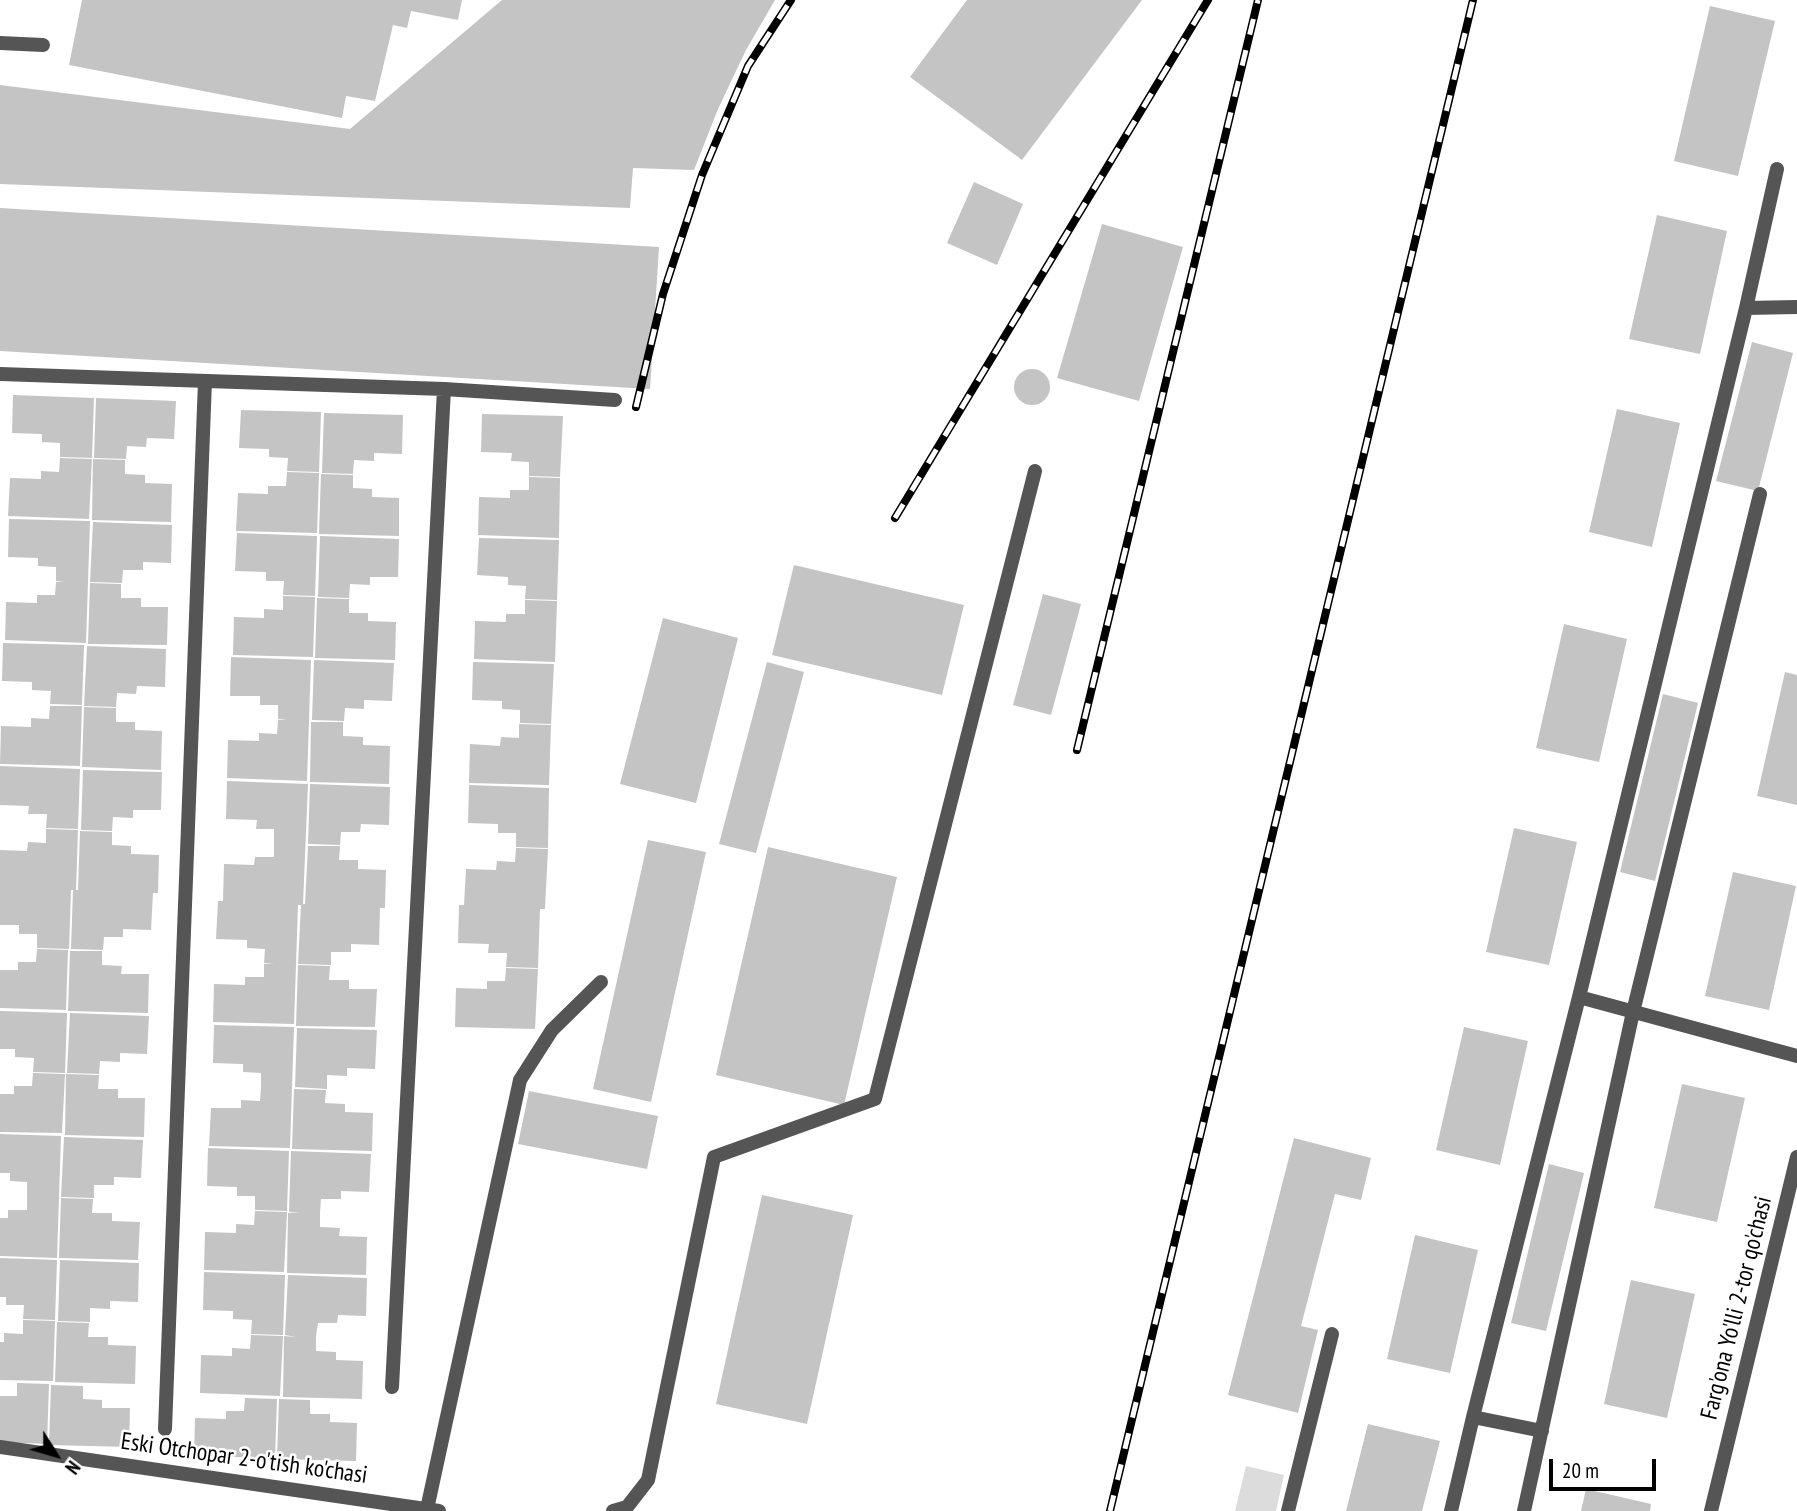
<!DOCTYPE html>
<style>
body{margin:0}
#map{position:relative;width:1797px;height:1511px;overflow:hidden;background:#fff;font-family:"PT Sans Narrow",sans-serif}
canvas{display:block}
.north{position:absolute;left:21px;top:1420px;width:70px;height:70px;-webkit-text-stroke:5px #fff;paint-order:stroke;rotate:127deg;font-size:19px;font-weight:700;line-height:28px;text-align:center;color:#000}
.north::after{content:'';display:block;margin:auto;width:24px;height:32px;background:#000;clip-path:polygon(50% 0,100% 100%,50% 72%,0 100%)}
.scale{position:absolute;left:1549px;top:1459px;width:107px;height:32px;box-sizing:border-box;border:4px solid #000;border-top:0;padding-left:9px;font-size:21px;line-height:24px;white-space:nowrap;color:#000;-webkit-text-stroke:5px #fff;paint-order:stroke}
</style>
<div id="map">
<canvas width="1797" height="1511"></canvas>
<div class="north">N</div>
<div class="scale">20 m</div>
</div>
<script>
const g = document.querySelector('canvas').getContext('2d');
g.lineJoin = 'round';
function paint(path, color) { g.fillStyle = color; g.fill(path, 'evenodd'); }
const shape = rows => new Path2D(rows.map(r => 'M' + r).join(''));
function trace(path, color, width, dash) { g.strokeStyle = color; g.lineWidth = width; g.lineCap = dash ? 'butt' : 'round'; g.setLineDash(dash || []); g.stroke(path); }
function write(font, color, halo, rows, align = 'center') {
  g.font = font + ' "PT Sans Narrow",sans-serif'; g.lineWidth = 5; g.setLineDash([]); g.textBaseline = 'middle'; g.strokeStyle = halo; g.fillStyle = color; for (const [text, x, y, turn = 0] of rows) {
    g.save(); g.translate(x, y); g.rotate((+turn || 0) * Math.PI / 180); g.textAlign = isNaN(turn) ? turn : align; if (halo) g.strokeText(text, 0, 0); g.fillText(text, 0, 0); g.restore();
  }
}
paint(shape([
 [1246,1466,1284,1475,1276,1511,1235,1511]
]), '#dcdcdc');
paint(shape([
 [82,0,462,0,458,20,411,11,407,28,393,25,375,101,346,96,342,118,69,65],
 [502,0,775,0,746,50,718,109,694,170,633,168,630,208,0,184,0,85,350,129],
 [967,0,1142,0,1022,160,910,77],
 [1710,6,1775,21,1738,176,1674,161],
 [974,182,1023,204,997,265,947,243],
 [0,208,659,247,650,389,0,351],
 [1657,215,1727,231,1700,354,1629,339],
 [1102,224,1183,247,1139,401,1057,378],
 [1752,342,1793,353,1758,491,1716,481],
 '1014 387a18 18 0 1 1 36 0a18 18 0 1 1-36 0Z',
 [13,395,94,398,92,458,60,457,60,443,42,442,42,434,12,433],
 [96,398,176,401,174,439,147,438,146,447,127,446,126,459,94,458],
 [1617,409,1680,423,1652,547,1589,532],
 [241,410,321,412,319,472,287,471,288,458,269,457,269,449,239,448],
 [324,413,403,415,402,454,374,453,374,461,354,460,353,474,322,473],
 [482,414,563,416,560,477,529,476,529,462,511,461,512,453,481,452],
 [60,458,92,459,89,519,8,516,10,478,41,479,41,471,59,472],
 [93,459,125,460,125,474,145,475,145,483,172,484,171,522,92,520],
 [287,472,319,473,317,533,236,531,238,493,268,494,268,486,286,486],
 [321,474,353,475,353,488,372,489,372,497,399,498,399,536,319,534],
 [529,477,560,478,559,538,478,535,479,497,510,498,510,490,529,490],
 [9,519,90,521,86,643,5,640,6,602,37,603,37,595,55,595,56,582,65,582,56,581,56,567,38,566,38,558,8,557],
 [93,522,172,525,171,563,143,562,143,570,123,570,122,583,90,582],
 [237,533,317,536,315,596,283,595,284,581,266,581,266,572,235,571],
 [320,536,399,539,398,577,370,577,370,585,350,584,349,598,318,597],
 [479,538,559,540,557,600,525,599,526,586,508,585,508,577,477,575],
 [794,565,964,605,942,695,772,655],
 [90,583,121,584,121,598,141,598,141,607,168,607,167,645,88,644],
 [1043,594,1081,604,1051,715,1013,705],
 [283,596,315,597,313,657,233,655,234,617,264,618,264,609,283,610],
 [317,598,349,599,349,613,368,613,368,621,396,622,395,660,315,658],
 [525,600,557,601,555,662,474,659,475,621,506,622,506,614,525,614],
 [663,618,738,638,696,803,620,784],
 [1564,624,1627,639,1599,762,1536,748],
 [3,643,84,645,82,705,50,704,51,691,32,690,32,682,2,681],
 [87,646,166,649,165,687,137,686,136,694,117,693,116,707,84,706],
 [231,657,311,660,307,781,227,778,228,740,259,741,259,733,277,734,278,720,287,720,278,719,278,705,260,705,260,696,230,696],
 [314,660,394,663,392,701,364,700,364,709,345,708,344,721,312,720],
 [473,662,554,664,551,724,520,723,520,710,502,709,502,701,472,700],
 [767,662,804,672,756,853,719,844],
 [1785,672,1797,675,1797,805,1757,796],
 [1663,694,1698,703,1655,881,1620,872],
 [50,706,82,706,80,766,0,764,1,726,31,727,31,718,49,719],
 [84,707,116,708,116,722,135,722,135,730,162,731,161,770,82,767],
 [311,722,343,722,343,736,363,737,363,745,390,746,389,784,310,782],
 [519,724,551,725,549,785,469,783,470,744,500,746,501,737,519,738],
 [0,766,80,769,78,829,46,828,47,814,28,814,29,806,0,805],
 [83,770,162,772,161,810,133,810,133,818,113,817,112,831,81,830],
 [227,781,308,784,303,904,305,904,308,846,340,846,339,860,358,860,358,869,386,870,385,908,380,908,379,945,351,944,351,952,331,952,331,965,298,964,301,905,298,905,294,1024,213,1022,214,984,245,985,245,977,264,977,264,964,274,964,264,963,265,949,247,948,247,940,216,939,218,901,223,901,224,864,254,865,255,857,274,857,274,829,256,829,257,820,226,819],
 [310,784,390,787,389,825,361,824,360,832,341,832,340,845,308,844],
 [469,785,549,788,548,848,516,847,516,833,498,833,498,824,468,823],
 [1514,828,1577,842,1549,965,1486,952],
 [46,829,78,830,76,890,78,890,80,831,112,832,112,845,131,846,131,854,159,855,158,893,153,893,151,930,123,929,123,937,104,937,103,950,71,949,73,890,71,890,69,949,37,948,37,934,19,934,19,925,0,925,0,850,27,851,28,842,46,843],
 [648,840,706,852,651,1102,593,1089],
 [768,847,897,877,844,1105,716,1075],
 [516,848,548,849,545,909,540,909,538,968,506,967,507,953,488,953,489,944,458,943,459,905,464,905,466,869,496,870,497,861,515,862],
 [1733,872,1796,886,1769,1010,1705,996],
 [37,949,68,950,66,1010,0,1008,0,970,18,970,18,962,36,962],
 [70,951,102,951,102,965,122,966,121,974,149,974,148,1013,68,1011],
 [298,965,330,966,329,980,349,980,349,989,377,989,375,1027,296,1026],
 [506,968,538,969,535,1029,455,1027,456,988,487,989,487,981,505,981],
 [0,1011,67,1013,65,1073,33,1072,34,1058,15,1057,15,1049,0,1049],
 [70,1013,149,1016,147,1054,120,1053,120,1062,100,1061,99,1074,67,1073],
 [214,1025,294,1027,290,1148,209,1146,211,1108,241,1108,241,1100,260,1101,261,1087,261,1073,243,1072,243,1064,213,1063],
 [1464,1027,1528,1041,1500,1165,1436,1150],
 [297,1028,377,1030,375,1069,347,1068,347,1076,327,1075,327,1089,295,1087],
 [33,1073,65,1074,62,1133,0,1132,0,1094,14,1094,14,1086,32,1086],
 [66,1074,99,1075,98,1089,118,1089,118,1098,145,1098,144,1137,65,1135],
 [1682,1084,1745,1098,1717,1222,1654,1208],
 [294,1089,326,1090,325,1103,345,1104,345,1112,373,1113,372,1151,292,1149],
 [529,1091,658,1116,647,1169,518,1144],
 [0,1134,61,1136,57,1258,0,1256,0,1218,8,1218,8,1210,27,1210,27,1182,10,1181,10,1173,0,1173],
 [64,1137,143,1140,141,1178,114,1177,114,1185,94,1185,94,1198,61,1197],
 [1294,1138,1371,1158,1361,1200,1335,1194,1301,1326,1318,1330,1298,1413,1228,1395],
 [208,1148,289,1151,287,1211,255,1210,255,1196,237,1196,237,1187,207,1186],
 [291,1151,371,1154,369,1192,341,1191,341,1199,321,1199,320,1213,320,1227,340,1228,339,1236,367,1237,366,1275,287,1273,288,1213,300,1213,289,1212],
 [1549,1164,1584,1173,1546,1331,1511,1323],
 [762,1195,853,1215,807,1424,716,1404],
 [61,1198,93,1199,92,1213,112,1213,112,1221,140,1222,138,1260,59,1258],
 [255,1211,287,1212,284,1272,204,1270,205,1232,236,1233,236,1224,254,1225],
 [1415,1235,1478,1250,1450,1373,1387,1359],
 [0,1258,57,1260,55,1320,23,1319,24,1305,6,1305,6,1297,0,1297],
 [60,1260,139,1263,138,1302,110,1301,110,1309,90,1308,90,1322,58,1321],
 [204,1272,285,1275,283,1335,251,1334,252,1320,233,1319,233,1311,203,1310],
 [288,1275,367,1278,366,1316,338,1315,337,1323,318,1323,316,1336,316,1351,336,1352,336,1360,363,1361,362,1399,283,1397,284,1336,296,1337,285,1335],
 [1631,1280,1695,1294,1667,1418,1604,1404],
 [23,1320,55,1321,53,1381,0,1380,0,1342,4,1342,4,1333,23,1334],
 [57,1322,89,1323,88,1337,108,1337,108,1345,136,1346,135,1384,55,1382],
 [251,1335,283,1336,280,1396,200,1393,201,1355,232,1356,232,1348,250,1349],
 [17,1383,49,1384,47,1444,0,1442,0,1396,17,1396],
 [51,1385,83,1386,83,1399,102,1400,102,1408,130,1408,129,1447,49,1445],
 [245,1398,277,1399,275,1458,194,1456,195,1418,226,1419,226,1411,244,1411],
 [279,1399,310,1400,310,1414,330,1414,330,1422,357,1423,356,1461,277,1459],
 [1368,1424,1440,1441,1422,1511,1346,1511],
 [1586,1489,1651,1504,1650,1511,1581,1511]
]), '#c4c4c4');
trace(shape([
 [0,43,43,45],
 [1746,308,1797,307],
 [0,374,444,389,392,1387],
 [444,389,615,400],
 [1579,997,1797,1056],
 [1473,1417,1542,1431],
 [165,1429,205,381],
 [427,1509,520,1080,552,1030,601,982],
 [613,1511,627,1507,648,1480,714,1157,875,1099,1035,471],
 [1288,1511,1332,1334],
 [1451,1511,1473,1417,1579,997,1746,308,1777,169],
 [1524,1511,1633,1012,1760,494]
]), '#555', 14);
trace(shape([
 [0,1447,439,1511],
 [1711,1511,1797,1157]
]), '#555', 14);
const rail = shape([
 [636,407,663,294,702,175,748,66,791,0],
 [895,518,1208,0],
 [1077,750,1258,0],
 [1110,1511,1473,0]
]);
trace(rail, '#000', 8);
trace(rail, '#fff', 5, [16]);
write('24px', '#000', '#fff', [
 ["Farg'ona Yo'lli 2-tor qo'chasi",1737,1308,-76],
 ["Eski Otchopar 2-o'tish ko'chasi",244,1459,8]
]);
</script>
